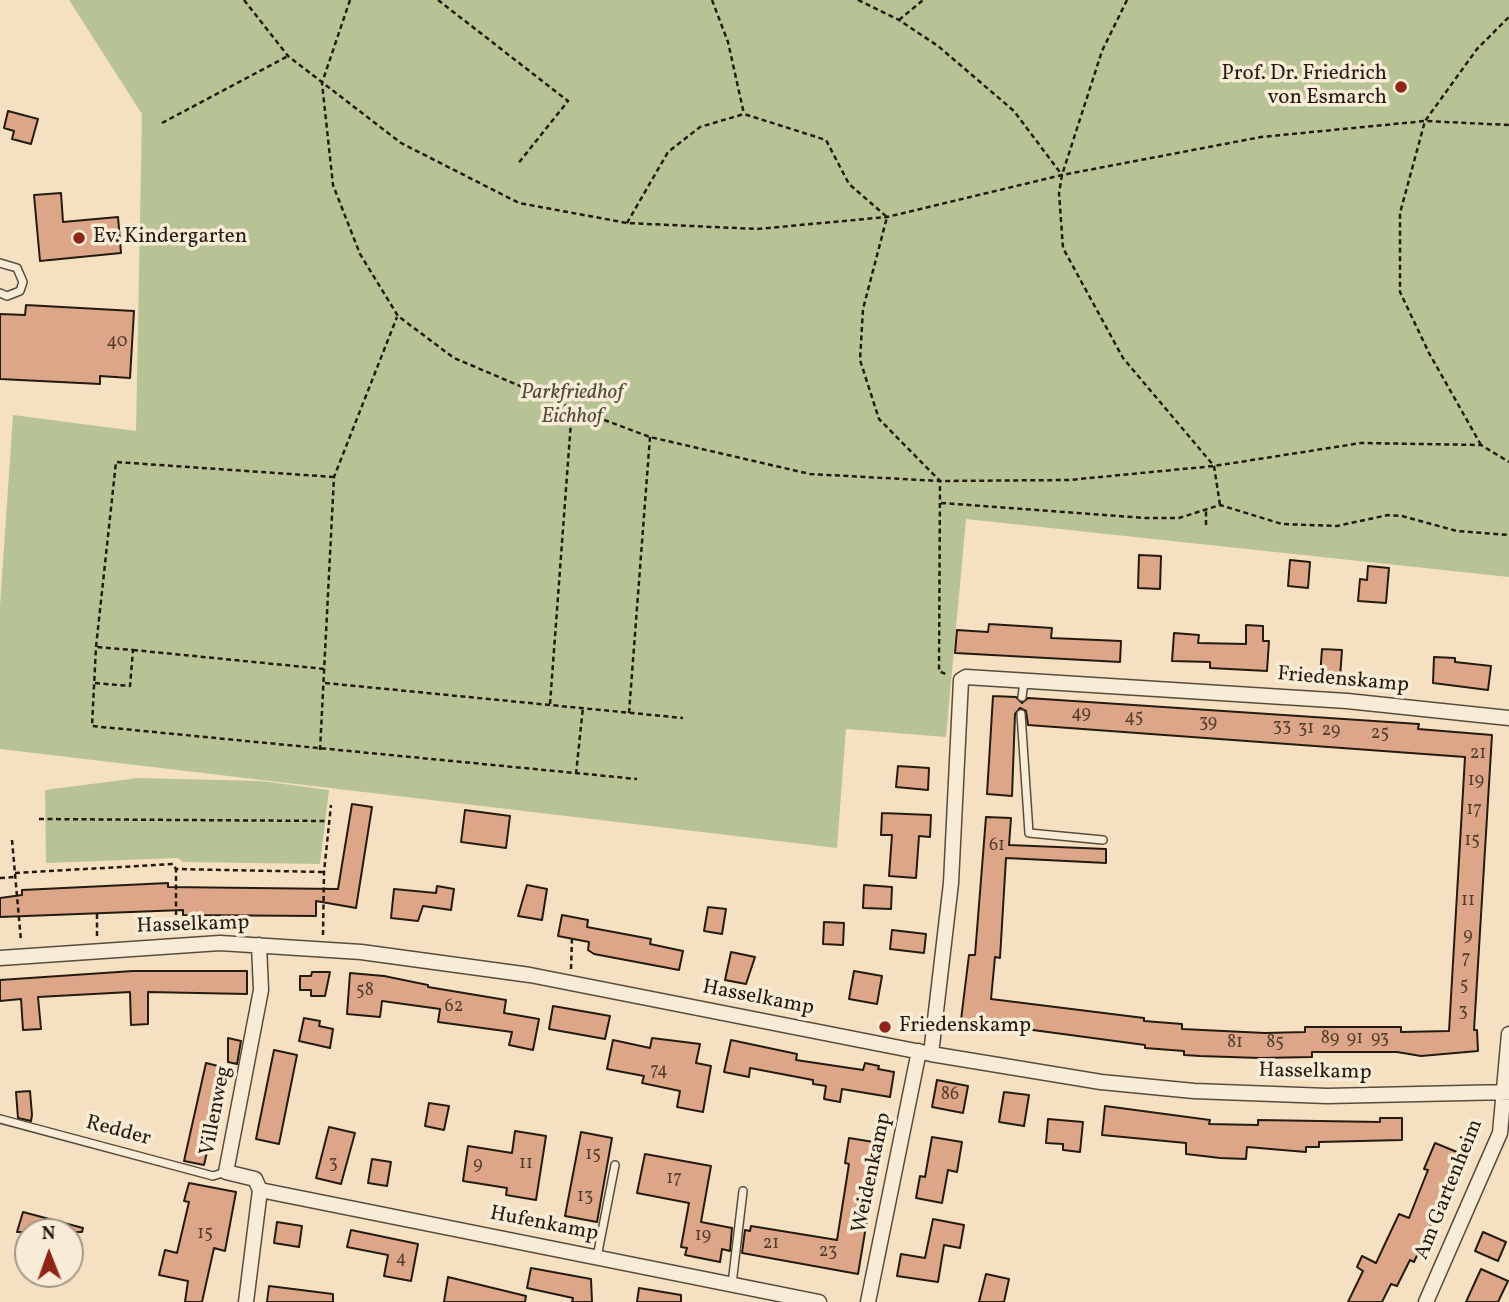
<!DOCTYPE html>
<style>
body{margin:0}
#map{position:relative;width:1509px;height:1302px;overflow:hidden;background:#f5e1c2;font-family:Vollkorn,serif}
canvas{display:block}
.north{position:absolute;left:14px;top:1218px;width:70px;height:70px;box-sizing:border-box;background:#f8ecd7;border:2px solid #a39887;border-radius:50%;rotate:359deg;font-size:19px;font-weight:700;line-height:28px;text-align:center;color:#241b10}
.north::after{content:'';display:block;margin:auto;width:24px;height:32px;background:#8f2418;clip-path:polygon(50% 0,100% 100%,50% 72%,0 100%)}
</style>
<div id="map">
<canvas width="1509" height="1302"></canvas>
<div class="north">N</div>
</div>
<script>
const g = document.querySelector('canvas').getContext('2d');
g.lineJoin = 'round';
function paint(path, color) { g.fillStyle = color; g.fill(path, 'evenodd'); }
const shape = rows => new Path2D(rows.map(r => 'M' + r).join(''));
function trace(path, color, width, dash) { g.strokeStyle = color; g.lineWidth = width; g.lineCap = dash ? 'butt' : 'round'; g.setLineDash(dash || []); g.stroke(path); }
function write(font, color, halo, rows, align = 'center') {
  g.font = font + ' Vollkorn,serif'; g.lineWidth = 7; g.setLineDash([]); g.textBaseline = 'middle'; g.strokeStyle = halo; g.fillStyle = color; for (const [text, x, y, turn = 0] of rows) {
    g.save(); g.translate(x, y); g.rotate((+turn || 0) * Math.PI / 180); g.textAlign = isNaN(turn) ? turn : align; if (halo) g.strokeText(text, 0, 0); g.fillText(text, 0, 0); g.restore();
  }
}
paint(shape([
 [69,0,1509,0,1509,577,966,519,946,737,846,729,837,848,0,749,0,606,13,415,136,431,142,114],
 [138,778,261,781,329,790,320,864,183,862,178,858,46,863,45,790]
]), '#b8c395');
const building = shape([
 [8,111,38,119,31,144,12,139,14,131,4,128,8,111],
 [61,193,63,222,118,217,121,253,40,261,34,195,61,193],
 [26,305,134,311,130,378,100,376,100,384,0,379,0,314,25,315,26,305],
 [1139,555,1161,556,1160,589,1138,588,1139,555],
 [1290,560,1310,562,1308,588,1288,586,1290,560],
 [1368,566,1389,568,1386,603,1358,601,1360,579,1367,580,1368,566],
 [989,624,1052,628,1051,638,1121,641,1120,662,955,653,957,630,988,632,989,624],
 [1246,625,1263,626,1263,641,1269,641,1267,671,1210,668,1210,662,1172,661,1174,633,1199,635,1198,643,1246,644,1246,625],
 [1322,649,1342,650,1340,677,1320,676,1322,649],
 [1434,657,1455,658,1455,662,1491,666,1488,690,1433,683,1434,657],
 [993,696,1016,697,1022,703,1028,698,1419,724,1418,729,1492,735,1474,1030,1477,1030,1478,1051,1421,1056,1397,1052,1312,1052,1312,1057,1260,1058,1200,1056,1184,1055,1184,1051,1145,1048,1145,1045,988,1024,987,1031,960,1028,969,955,975,955,986,817,1011,818,1009,845,1106,849,1106,863,1006,858,1000,958,995,957,991,999,1144,1018,1144,1021,1182,1024,1182,1029,1265,1033,1305,1032,1305,1027,1401,1027,1401,1032,1449,1031,1465,757,1028,725,1026,711,1020,708,1015,714,1012,796,987,794,993,696],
 [898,766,929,768,928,790,896,787,898,766],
 [352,804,372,807,356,908,316,901,316,916,183,915,183,910,0,917,0,898,22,895,22,890,168,883,168,887,338,889,352,804],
 [465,810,510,816,506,848,461,842,465,810],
 [882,813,931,815,930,837,919,836,916,878,889,876,892,835,881,835,882,813],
 [527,885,547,889,542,920,518,916,527,885],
 [864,885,892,887,891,909,863,908,864,885],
 [437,886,454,889,451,910,423,906,418,921,391,918,394,889,436,893,437,886],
 [708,907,726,909,722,934,704,931,708,907],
 [562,915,588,920,587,927,651,939,650,944,683,951,679,970,594,954,588,950,589,942,558,936,562,915],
 [824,922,844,923,843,945,823,944,824,922],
 [892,930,926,934,924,953,890,949,892,930],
 [731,952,755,957,746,984,725,980,731,952],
 [133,971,247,971,247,994,148,992,148,1024,131,1025,130,992,38,997,41,1029,23,1030,21,999,0,1001,0,980,133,971],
 [854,971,882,976,877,1004,849,999,854,971],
 [312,972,330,972,325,996,311,996,311,990,300,990,300,976,311,976,312,972],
 [350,973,384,976,428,985,428,987,506,1000,504,1013,539,1019,533,1050,509,1045,512,1032,438,1022,440,1009,382,1001,380,1017,347,1014,350,973],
 [553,1006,610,1016,605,1039,549,1029,553,1006],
 [304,1018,320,1021,319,1026,333,1029,330,1048,299,1041,304,1018],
 [228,1038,241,1041,237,1064,228,1062,228,1038],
 [652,1038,700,1044,696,1063,711,1066,703,1112,677,1107,680,1091,642,1083,644,1076,607,1069,613,1040,650,1048,652,1038],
 [731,1040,797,1054,796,1060,863,1070,865,1063,879,1066,878,1069,894,1072,890,1097,842,1089,840,1102,824,1099,826,1086,813,1084,813,1080,750,1068,749,1077,724,1072,731,1040],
 [274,1050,297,1055,279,1144,256,1139,274,1050],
 [206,1063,226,1068,204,1165,184,1161,206,1063],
 [937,1080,968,1086,963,1113,932,1107,937,1080],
 [30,1091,32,1115,31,1121,18,1118,16,1092,30,1091],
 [1004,1092,1029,1095,1024,1126,999,1122,1004,1092],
 [429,1103,449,1106,444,1130,425,1126,429,1103],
 [1105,1106,1210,1120,1209,1124,1258,1125,1258,1120,1380,1122,1380,1118,1402,1118,1402,1140,1319,1142,1319,1147,1306,1147,1306,1152,1247,1147,1246,1159,1220,1158,1186,1154,1186,1143,1102,1135,1105,1106],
 [1048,1119,1083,1122,1080,1152,1063,1150,1063,1144,1046,1143,1048,1119],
 [329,1127,355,1133,341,1184,316,1178,329,1127],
 [515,1131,546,1136,536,1200,506,1195,507,1188,463,1181,468,1146,512,1153,515,1131],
 [581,1132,612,1138,597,1222,565,1216,581,1132],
 [932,1137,962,1142,957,1172,948,1170,942,1203,916,1198,920,1176,925,1177,932,1137],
 [849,1138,880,1143,858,1274,742,1253,745,1230,750,1231,751,1226,837,1240,849,1164,845,1163,849,1138],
 [1435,1143,1457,1152,1447,1177,1452,1178,1414,1262,1410,1260,1397,1286,1391,1284,1382,1302,1348,1302,1363,1271,1357,1267,1362,1256,1376,1263,1399,1214,1409,1218,1428,1170,1424,1169,1435,1143],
 [645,1154,711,1166,701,1222,732,1228,730,1251,722,1249,720,1262,685,1255,687,1248,681,1247,689,1203,637,1193,645,1154],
 [372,1159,391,1162,387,1186,368,1183,372,1159],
 [189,1183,236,1192,225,1251,214,1248,202,1302,185,1302,188,1281,159,1275,165,1250,177,1253,189,1202,184,1201,189,1183],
 [23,1212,83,1228,82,1232,17,1232,23,1212],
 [933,1219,964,1225,960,1248,944,1245,938,1282,897,1276,901,1254,925,1258,933,1219],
 [277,1222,302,1226,299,1247,274,1243,277,1222],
 [351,1230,418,1244,411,1281,384,1276,388,1255,347,1247,351,1230],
 [1483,1232,1506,1242,1498,1261,1475,1251,1483,1232],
 [531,1268,591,1279,592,1302,572,1302,573,1298,527,1288,531,1268],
 [1481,1269,1508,1281,1498,1302,1466,1302,1481,1269],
 [986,1274,1009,1279,1004,1302,979,1302,986,1274],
 [448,1277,526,1296,525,1302,444,1302,448,1277],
 [269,1286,333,1294,333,1302,267,1302,269,1286],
 [639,1288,681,1295,681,1302,637,1302,639,1288]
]);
paint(building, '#dea688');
trace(building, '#241b10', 2);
const lane = shape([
 [0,263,17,268,23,282,20,291,7,296,0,293],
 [1022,697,1024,682],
 [1021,714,1029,833,1103,840],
 [0,1119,213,1176,226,1172],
 [597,1257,615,1165],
 [732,1284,743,1191]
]);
const street = shape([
 [0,958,220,943,361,952,530,975,931,1054,1101,1082,1194,1091,1327,1096,1509,1092],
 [931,1054,951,883,961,680,966,677,1347,701,1509,718],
 [260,1190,819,1302],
 [246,1302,260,1190,255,1179,226,1172,261,990,259,945],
 [868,1302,919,1051],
 [1426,1302,1500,1133,1509,1034]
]);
trace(lane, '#584c3c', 10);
trace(street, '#584c3c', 17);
trace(shape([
 [244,0,288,56,401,143,519,203,627,223,757,229,887,217,1062,175,1261,137,1425,121,1509,125],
 [350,0,322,83,333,185,360,254,398,316,454,358,572,408,650,437,810,474,940,481,1069,480,1214,466,1361,443,1481,445,1509,462],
 [438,0,568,101,517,165],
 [712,0,728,42,744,114],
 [858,0,899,20,938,46,1014,111,1062,175],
 [1127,0,1102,51,1062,175,1059,193,1063,248,1123,358,1214,466,1220,505],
 [899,20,923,0],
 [162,123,288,56],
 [627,223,668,152,700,127,744,114,826,140,849,184,887,217,863,309,860,360,879,419,940,481,939,671,948,675],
 [1481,445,1429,353,1400,292,1400,213,1425,121,1477,49,1509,17],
 [334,477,116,462,96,647,92,726,637,779],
 [941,503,1146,518,1179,518,1220,505,1282,524,1337,526,1388,515,1402,516,1457,531,1509,535],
 [1206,525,1206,509],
 [133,650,325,669],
 [95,683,130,686,133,650,96,647],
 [325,683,683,718],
 [550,704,572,408],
 [629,713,650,437],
 [320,750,334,477,397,317],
 [576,774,583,707],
 [39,819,329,821],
 [12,840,21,941],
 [15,873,173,864,176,869,324,872],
 [0,878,14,877],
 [97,914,97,937],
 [244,915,244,931],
 [176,932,176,869],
 [323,935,324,872,331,805],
 [571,969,572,939]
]), '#241b10', 2.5, [5, 3.5]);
trace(lane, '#f8ecd7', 7);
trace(street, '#f8ecd7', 14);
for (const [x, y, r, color] of [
 [1401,87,7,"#8f2418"],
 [79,238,7,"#8f2418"],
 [885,1027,7,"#8f2418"]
]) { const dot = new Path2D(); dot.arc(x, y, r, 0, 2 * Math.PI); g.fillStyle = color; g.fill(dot); trace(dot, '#f8ecd7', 2.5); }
write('18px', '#523e2e', null, [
 ["40",117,343],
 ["49",1081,715],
 ["45",1134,719],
 ["39",1208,724],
 ["33",1282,728],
 ["31",1306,730],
 ["29",1331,732],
 ["25",1380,735],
 ["21",1478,755],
 ["19",1476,782],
 ["17",1474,811],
 ["15",1472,842],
 ["61",997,847],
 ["11",1468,902],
 ["9",1468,937],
 ["7",1466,960],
 ["5",1464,987],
 ["58",365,992],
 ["62",454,1008],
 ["3",1463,1013],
 ["89",1330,1040],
 ["91",1355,1040],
 ["93",1380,1040],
 ["81",1235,1044],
 ["85",1275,1044],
 ["74",659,1072],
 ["86",950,1096],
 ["15",593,1156],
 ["3",333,1165],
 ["11",526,1165],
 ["9",478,1166],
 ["17",674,1180],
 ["13",585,1198],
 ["15",205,1235],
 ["19",703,1237],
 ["21",771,1245],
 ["23",828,1253],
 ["4",401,1260]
]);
write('21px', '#241b10', '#f8ecd7', [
 ["Prof. Dr. Friedrich",1387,75,"right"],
 ["von Esmarch",1387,99,"right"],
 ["Ev. Kindergarten",93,238],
 ["Friedenskamp",899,1027]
], 'left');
write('italic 21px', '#504d38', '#f8ecd7', [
 ["Parkfriedhof",572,394],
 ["Eichhof",572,418]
]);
write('21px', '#241b10', '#f8ecd7', [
 ["Friedenskamp",1343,681,5],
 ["Hasselkamp",193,926,-2],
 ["Hasselkamp",758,999,11],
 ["Hasselkamp",1315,1073,1],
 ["Villenweg",217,1111,-79],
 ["Redder",118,1132,15],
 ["Weidenkamp",873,1173,-78],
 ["Am Gartenheim",1450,1190,-68],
 ["Hufenkamp",544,1225,11]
]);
</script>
